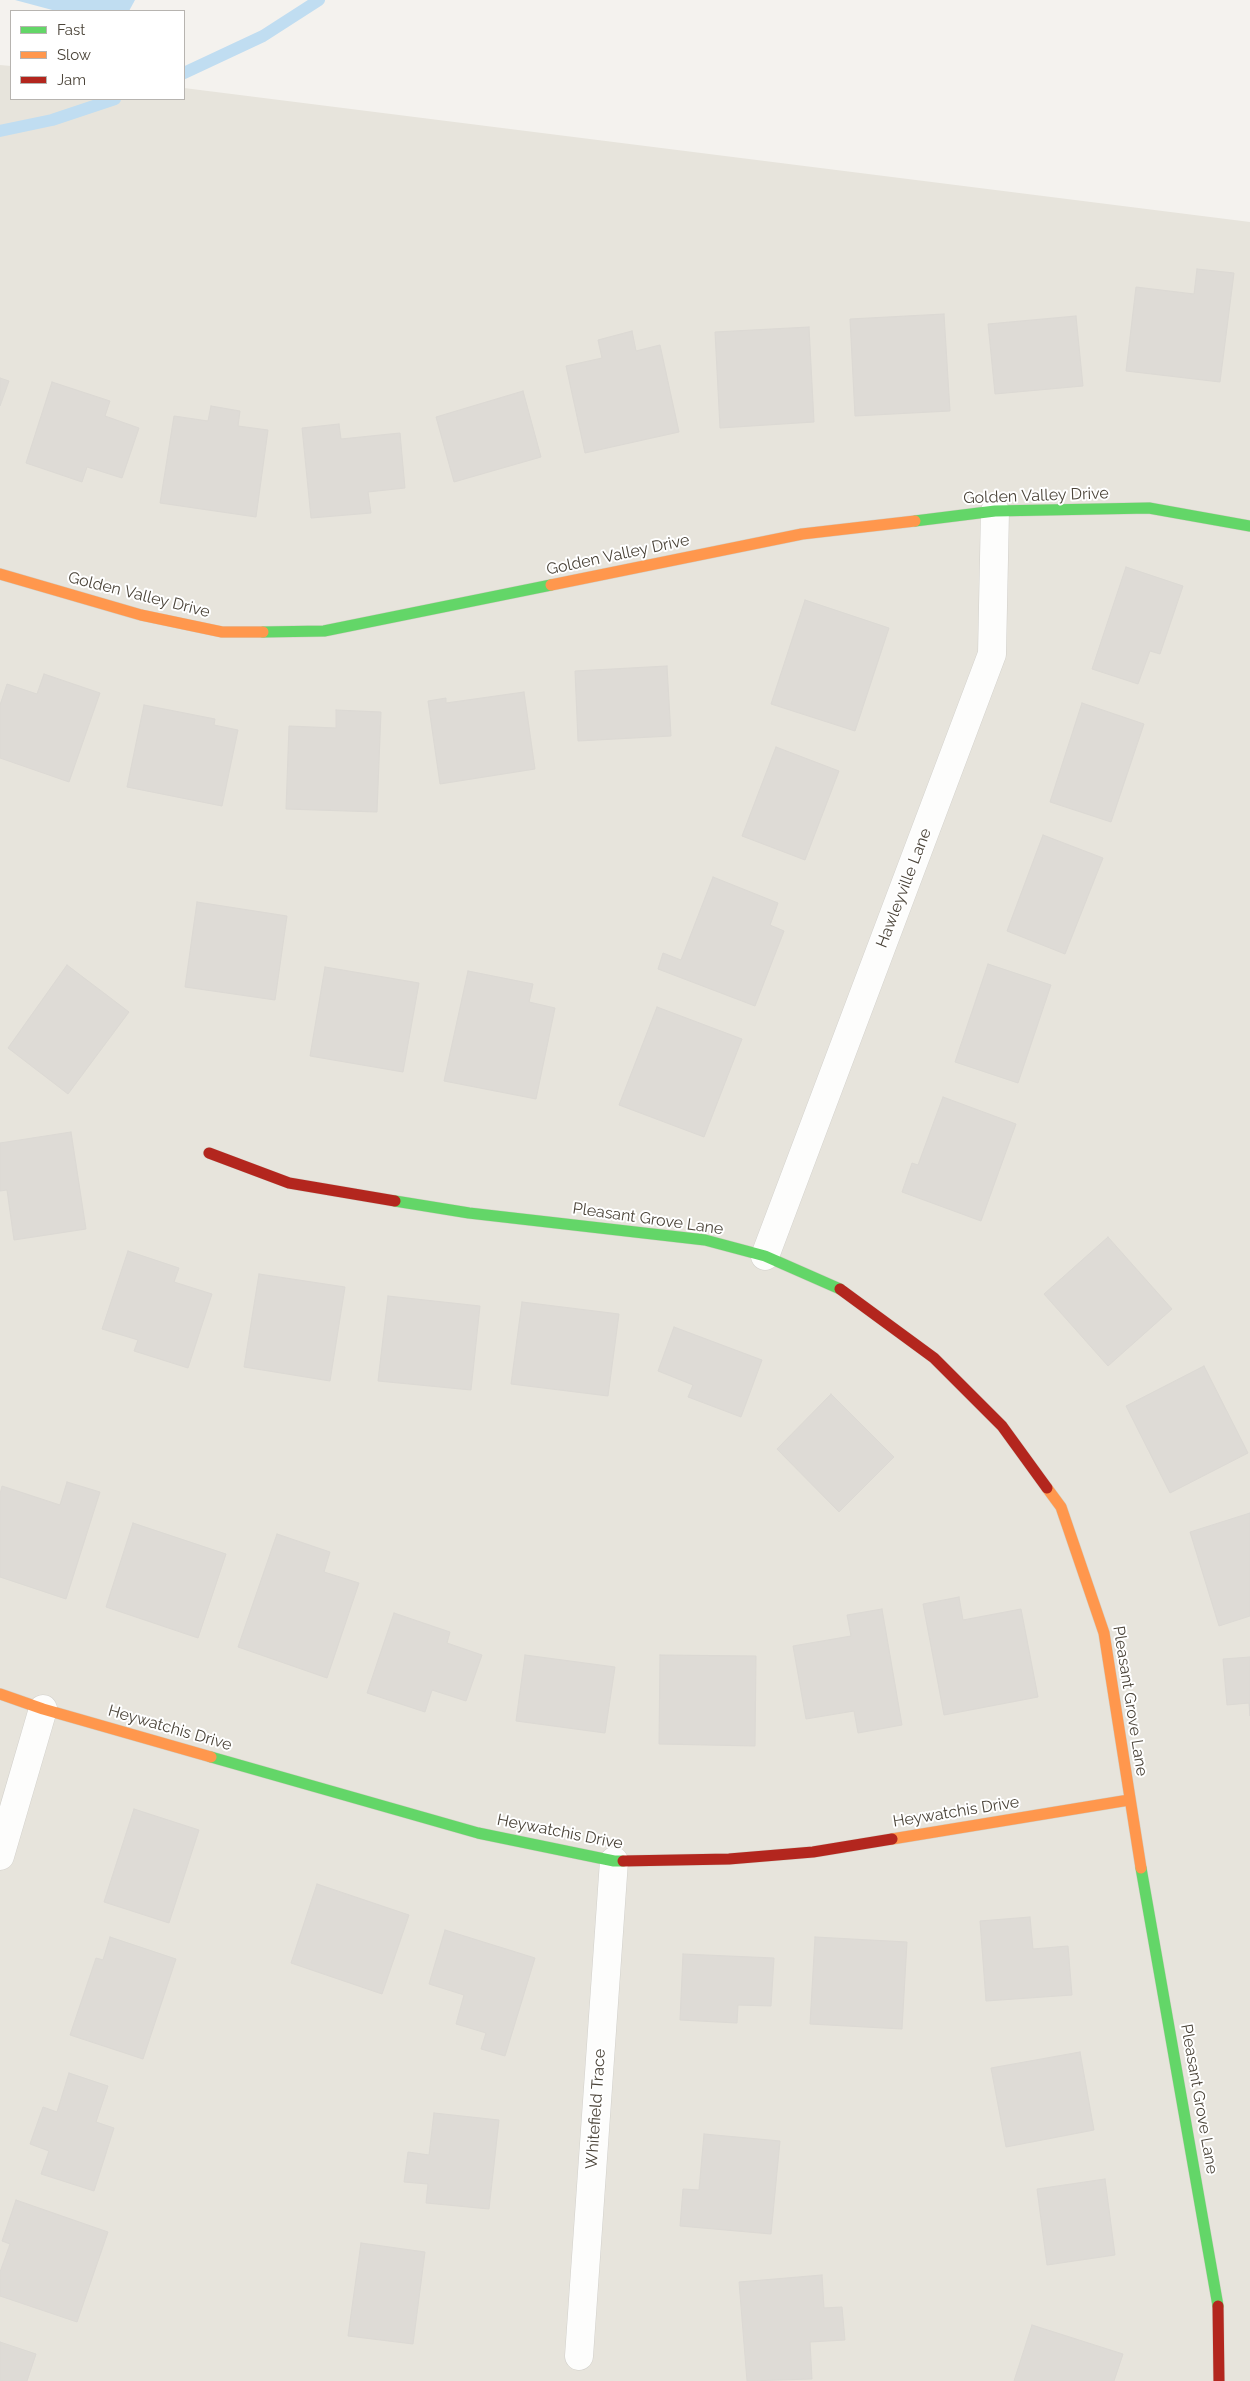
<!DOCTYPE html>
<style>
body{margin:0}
#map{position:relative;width:1250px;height:2381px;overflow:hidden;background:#f4f2ee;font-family:Raleway,sans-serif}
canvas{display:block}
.legend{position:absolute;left:10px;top:10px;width:175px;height:90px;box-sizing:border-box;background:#fff;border:1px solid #b7b4b0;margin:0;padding:6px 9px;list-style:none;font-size:15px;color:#4b4439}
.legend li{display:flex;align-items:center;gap:10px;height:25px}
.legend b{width:25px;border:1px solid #b7b4b0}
</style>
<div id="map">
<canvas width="1250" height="2381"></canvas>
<ul class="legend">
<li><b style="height:6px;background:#63d668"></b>Fast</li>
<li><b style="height:6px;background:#ff974d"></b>Slow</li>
<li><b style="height:6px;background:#b3261e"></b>Jam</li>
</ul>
</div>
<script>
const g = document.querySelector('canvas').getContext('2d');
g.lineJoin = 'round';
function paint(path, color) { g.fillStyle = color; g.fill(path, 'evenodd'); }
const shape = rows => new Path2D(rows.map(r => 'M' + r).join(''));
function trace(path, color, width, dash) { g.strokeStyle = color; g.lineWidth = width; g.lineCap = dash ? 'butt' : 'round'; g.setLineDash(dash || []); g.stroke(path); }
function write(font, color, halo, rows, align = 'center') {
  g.font = font + ' Raleway,sans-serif'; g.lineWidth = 4; g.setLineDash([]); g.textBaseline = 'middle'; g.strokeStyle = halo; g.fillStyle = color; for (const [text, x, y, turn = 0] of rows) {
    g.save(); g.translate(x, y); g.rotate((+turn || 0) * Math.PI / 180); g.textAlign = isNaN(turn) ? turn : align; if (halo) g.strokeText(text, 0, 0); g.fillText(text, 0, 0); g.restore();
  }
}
paint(shape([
 [0,65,11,66,11,99,184,99,184,88,1250,222,1250,2381,0,2381]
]), '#e7e4dc');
paint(shape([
 [15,0,135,0,129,11,56,11]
]), '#c0ddf1');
trace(shape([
 [184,73,263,36,319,0],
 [0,131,52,120,115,99]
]), '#c0ddf1', 12);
const building = shape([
 [1197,269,1234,273,1220,382,1126,371,1136,287,1194,294,1197,269],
 [944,314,950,411,855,416,850,319,944,314],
 [1076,316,1083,386,995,394,988,324,1076,316],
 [809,327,814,422,720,428,715,332,809,327],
 [632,331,636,351,660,345,679,432,585,453,566,366,602,358,598,340,632,331],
 [0,378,9,381,0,406,0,378],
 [52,382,110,401,105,416,139,428,122,478,87,467,82,482,26,463,52,382],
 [523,391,541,457,454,482,436,417,523,391],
 [211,406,240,411,238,426,268,430,256,517,160,503,174,416,208,421,211,406],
 [339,424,341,439,400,433,405,488,368,492,371,513,311,518,302,428,339,424],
 [1126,567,1183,586,1160,654,1150,651,1138,684,1092,669,1126,567],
 [805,600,889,628,855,731,771,704,805,600],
 [667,666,671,736,578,741,575,671,667,666],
 [44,674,100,693,69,782,0,758,0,705,7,684,37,694,44,674],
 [524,692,535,769,440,784,428,701,446,698,446,703,524,692],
 [1082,703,1144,724,1111,822,1050,802,1082,703],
 [144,705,215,719,214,725,238,730,222,806,127,787,144,705],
 [336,710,381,712,377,812,286,809,289,726,336,728,336,710],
 [776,747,839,771,805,860,742,836,776,747],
 [1043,835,1103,858,1065,954,1007,931,1043,835],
 [713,877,778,903,770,925,784,931,755,1006,658,969,663,953,681,960,713,877],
 [197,902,287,916,275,1000,185,987,197,902],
 [988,964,1051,985,1018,1083,955,1062,988,964],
 [67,965,129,1012,68,1094,8,1048,67,965],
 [325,967,419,983,403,1072,310,1056,325,967],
 [468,971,533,984,529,1002,555,1008,536,1099,444,1081,468,971],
 [657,1007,742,1039,704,1137,619,1105,657,1007],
 [943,1097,1016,1124,981,1221,902,1192,912,1163,918,1165,943,1097],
 [71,1132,86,1229,14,1240,7,1190,0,1191,0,1143,71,1132],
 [1108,1237,1172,1309,1108,1366,1044,1294,1108,1237],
 [128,1251,179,1268,174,1282,212,1294,188,1368,134,1351,138,1340,102,1329,128,1251],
 [259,1274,345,1287,330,1381,244,1367,259,1274],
 [388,1296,480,1306,471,1390,378,1381,388,1296],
 [522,1302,619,1314,608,1396,511,1384,522,1302],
 [674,1327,762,1360,741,1417,688,1397,693,1385,658,1371,674,1327],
 [1204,1366,1248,1453,1170,1493,1126,1406,1204,1366],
 [831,1394,894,1457,839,1512,777,1449,831,1394],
 [67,1482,100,1492,66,1599,0,1577,0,1494,2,1486,60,1505,67,1482],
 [1250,1513,1250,1616,1219,1626,1190,1532,1250,1513],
 [133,1523,226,1554,198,1638,106,1607,133,1523],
 [277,1534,330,1552,324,1572,359,1583,327,1678,238,1647,277,1534],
 [959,1597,963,1620,1021,1609,1038,1697,944,1715,923,1604,959,1597],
 [882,1609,902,1725,858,1733,854,1711,806,1719,793,1646,851,1636,847,1615,882,1609],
 [394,1613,450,1632,447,1643,482,1655,466,1701,432,1690,425,1712,367,1693,394,1613],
 [525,1655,615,1667,605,1733,516,1721,525,1655],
 [660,1655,756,1656,755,1746,659,1744,660,1655],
 [1250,1657,1250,1716,1249,1703,1227,1705,1223,1659,1250,1657],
 [134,1809,199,1830,169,1923,104,1902,134,1809],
 [317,1884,409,1915,382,1994,291,1963,317,1884],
 [1030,1917,1033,1949,1068,1946,1072,1995,986,2001,980,1921,1030,1917],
 [445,1930,535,1958,505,2056,481,2049,486,2033,456,2024,464,1995,429,1984,445,1930],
 [110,1937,176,1959,143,2059,70,2035,96,1958,103,1960,110,1937],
 [815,1937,907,1942,902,2029,810,2024,815,1937],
 [683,1954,774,1958,771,2006,738,2005,737,2023,680,2020,683,1954],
 [1080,2052,1094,2130,1006,2147,991,2068,1080,2052],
 [69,2073,108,2086,96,2122,114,2128,94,2191,41,2174,49,2151,30,2144,43,2107,57,2112,69,2073],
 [434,2113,499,2120,489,2209,426,2203,428,2184,404,2182,408,2152,429,2155,434,2113],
 [704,2134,780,2141,771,2234,680,2226,683,2189,699,2190,704,2134],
 [1105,2179,1115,2255,1047,2265,1037,2189,1105,2179],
 [16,2200,108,2232,77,2322,0,2296,0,2272,10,2244,2,2241,16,2200],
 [361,2243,425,2252,413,2344,348,2336,361,2243],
 [822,2275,824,2308,842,2307,845,2340,810,2342,812,2379,747,2381,739,2282,822,2275],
 [1032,2325,1123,2354,1114,2381,1014,2381,1032,2325],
 [0,2342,36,2354,27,2381,0,2381,0,2342]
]);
paint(building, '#dedbd6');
trace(building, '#dcd9d4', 1);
const street = shape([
 [765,1256,992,654,995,511],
 [0,1856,43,1709],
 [579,2356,614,1861]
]);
const fast = shape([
 [915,521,995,511,1149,508,1250,526],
 [263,632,324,631,551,585],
 [395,1201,469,1213,705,1240,765,1256,840,1289],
 [211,1757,478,1833,614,1861,623,1861],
 [1141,1868,1218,2306]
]);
const slow = shape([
 [0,574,141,615,222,632,263,632],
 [551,585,802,534,915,521],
 [1047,1488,1061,1507,1104,1633,1141,1868],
 [0,1694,43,1709,211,1757],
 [892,1839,1129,1800]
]);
const jam = shape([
 [209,1153,289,1183,395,1201],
 [840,1289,934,1358,1002,1426,1047,1488],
 [623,1861,729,1859,813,1852,892,1839],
 [1218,2306,1219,2381]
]);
trace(street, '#d2d0cb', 29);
trace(fast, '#d3cfc5', 12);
trace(slow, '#d3cfc5', 12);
trace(jam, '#d3cfc5', 12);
trace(street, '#fdfdfc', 28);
trace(fast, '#63d668', 11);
trace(slow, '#ff974d', 11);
trace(jam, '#b3261e', 11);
write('16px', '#4b4439', '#fff', [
 ["Golden Valley Drive",1036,496,-2],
 ["Golden Valley Drive",618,555,-12],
 ["Golden Valley Drive",139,595,14],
 ["Hawleyville Lane",904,888,-69],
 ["Pleasant Grove Lane",648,1219,8],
 ["Pleasant Grove Lane",1130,1701,81],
 ["Heywatchis Drive",170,1728,16],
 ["Heywatchis Drive",956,1812,-9],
 ["Heywatchis Drive",560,1832,11],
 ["Pleasant Grove Lane",1199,2099,80],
 ["Whitefield Trace",596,2109,-86]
]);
</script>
